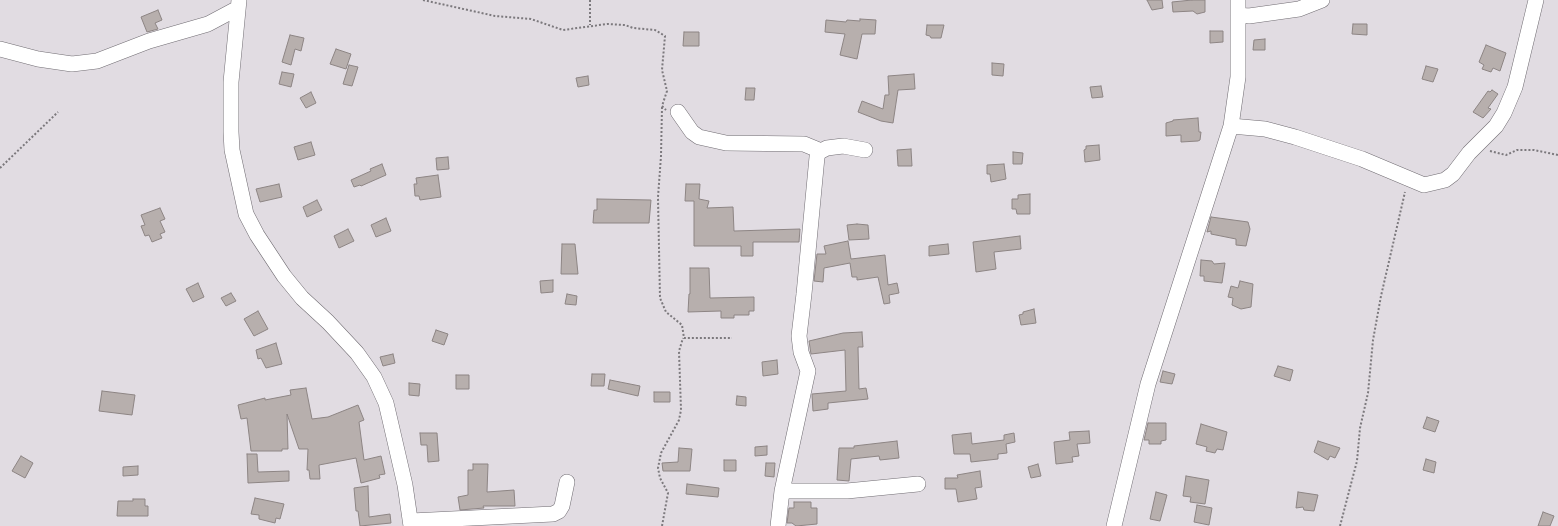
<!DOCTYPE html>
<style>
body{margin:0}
canvas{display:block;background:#e1dce2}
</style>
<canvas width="1558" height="526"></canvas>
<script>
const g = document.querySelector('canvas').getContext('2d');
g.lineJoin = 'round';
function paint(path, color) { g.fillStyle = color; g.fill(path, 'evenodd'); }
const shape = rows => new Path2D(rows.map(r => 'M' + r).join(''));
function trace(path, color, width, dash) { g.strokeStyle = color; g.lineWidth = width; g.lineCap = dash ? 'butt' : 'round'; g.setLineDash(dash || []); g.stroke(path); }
const building = shape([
 [1147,0,1162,0,1163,8,1152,10,1147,0],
 [1192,0,1205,0,1205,12,1197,14,1193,11,1173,12,1172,2,1192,0],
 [158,10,162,20,155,23,158,29,147,32,141,17,158,10],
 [860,19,876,20,875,34,862,34,857,59,840,55,845,34,825,32,826,20,846,22,847,20,860,21,860,19],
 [1353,24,1367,24,1367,35,1352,34,1353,24],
 [927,25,944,25,941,38,931,38,930,36,926,35,927,25],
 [1210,31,1223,31,1223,42,1210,43,1210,31],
 [684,32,699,32,699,46,683,46,684,32],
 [290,35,304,38,301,51,295,49,291,65,282,62,290,35],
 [1265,39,1265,50,1253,50,1254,40,1265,39],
 [1486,45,1506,53,1500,71,1493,68,1491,72,1482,69,1484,65,1479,62,1486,45],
 [336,49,351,54,346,69,330,64,336,49],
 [992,63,1004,64,1003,76,992,75,992,63],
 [349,65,358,67,352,86,343,84,349,65],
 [1426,66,1438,69,1433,82,1422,79,1426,66],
 [282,72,294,74,291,87,279,84,282,72],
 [914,74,915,89,898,90,893,123,881,121,858,112,862,101,883,109,885,95,889,95,888,76,914,74],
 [588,76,589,85,578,87,576,78,588,76],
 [1101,86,1103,97,1092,98,1090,87,1101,86],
 [746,88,755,88,754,100,745,100,746,88],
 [1492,90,1498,94,1488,108,1491,109,1483,118,1473,112,1488,91,1490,92,1492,90],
 [311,92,316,103,306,108,300,98,311,92],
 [1198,118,1199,132,1201,132,1200,140,1198,141,1181,142,1181,135,1166,136,1166,123,1173,121,1173,120,1198,118],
 [311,142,315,155,298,160,294,147,311,142],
 [1099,145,1100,160,1085,162,1084,150,1086,149,1086,146,1099,145],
 [911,149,912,166,898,166,897,150,911,149],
 [1013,152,1023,153,1022,164,1013,164,1013,152],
 [448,157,449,169,437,170,436,158,448,157],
 [382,164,386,175,361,186,360,185,354,187,351,180,371,171,370,169,382,164],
 [1004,164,1006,179,991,182,990,174,987,174,987,165,1004,164],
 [438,175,441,197,420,200,419,196,415,196,414,184,417,184,416,178,438,175],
 [279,184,282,197,260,202,256,189,279,184],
 [686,184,700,184,699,199,709,201,707,208,733,207,734,231,800,229,799,242,753,242,753,256,741,256,741,246,694,246,694,201,685,201,686,184],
 [1030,194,1030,214,1017,214,1016,209,1012,209,1012,199,1018,199,1018,195,1030,194],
 [597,199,651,200,649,223,593,223,594,210,597,210,597,199],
 [317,200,322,210,307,217,303,207,317,200],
 [160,208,165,219,160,221,165,232,160,234,162,238,152,242,149,235,145,236,141,226,145,225,141,215,160,208],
 [1211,217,1248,222,1250,229,1246,246,1236,245,1236,239,1211,234,1211,231,1207,232,1211,217],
 [386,218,391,231,376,237,371,225,386,218],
 [857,224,868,225,869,239,849,240,847,225,857,224],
 [348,229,354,241,339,248,334,236,348,229],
 [1020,236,1021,249,994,252,996,269,976,272,973,242,1020,236],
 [848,241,851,259,885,255,888,285,897,283,899,293,889,295,890,303,884,304,878,277,857,280,857,277,852,277,850,263,824,268,823,282,814,281,817,254,826,254,824,246,848,241],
 [562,244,575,244,578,274,561,274,562,244],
 [948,244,949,254,929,256,929,246,948,244],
 [1201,260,1212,261,1214,264,1225,263,1222,283,1204,281,1204,276,1200,276,1201,260],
 [690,268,709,268,710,298,754,297,754,311,749,311,749,315,734,315,734,318,721,318,721,311,688,312,689,294,690,294,690,268],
 [553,280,553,292,541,293,540,281,553,280],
 [1240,281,1253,284,1251,307,1241,309,1232,305,1233,298,1228,297,1231,286,1238,288,1240,281],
 [198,283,204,297,193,302,186,289,198,283],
 [231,293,236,301,226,306,221,298,231,293],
 [567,294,577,296,576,305,565,304,567,294],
 [1034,309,1036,323,1021,325,1019,315,1023,314,1023,312,1034,309],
 [258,311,268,329,254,336,244,319,258,311],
 [436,330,448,334,444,345,432,341,436,330],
 [862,332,863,347,858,347,859,389,866,388,868,399,828,403,828,409,813,411,812,394,846,391,845,350,811,354,809,341,843,333,862,332],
 [276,343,282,364,266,368,261,358,258,359,256,350,276,343],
 [393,354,395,363,383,366,380,357,393,354],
 [777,360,778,374,763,376,762,362,777,360],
 [1278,366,1293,370,1290,381,1274,376,1278,366],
 [1163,371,1175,374,1172,384,1160,382,1163,371],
 [592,374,605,374,604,386,591,386,592,374],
 [456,375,469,375,469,389,456,389,456,375],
 [610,380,640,386,638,396,608,389,610,380],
 [409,383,420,384,419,396,409,395,409,383],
 [306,388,312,419,328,417,358,405,364,420,359,422,364,460,381,456,385,474,379,475,380,478,361,483,356,458,319,465,320,479,310,479,309,470,307,470,308,449,299,449,287,414,288,449,282,449,282,451,251,451,247,418,241,419,238,405,265,398,265,400,291,395,290,390,306,388],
 [102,391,135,395,132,415,99,411,102,391],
 [654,392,670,392,670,402,654,402,654,392],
 [737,396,746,397,746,406,736,405,737,396],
 [1427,417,1439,421,1435,432,1423,428,1427,417],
 [1148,423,1166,423,1166,440,1161,441,1161,444,1149,444,1149,440,1144,440,1148,423],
 [1201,424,1227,432,1223,450,1217,449,1215,453,1206,451,1207,447,1196,444,1201,424],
 [1089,431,1090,443,1077,444,1079,456,1072,457,1073,462,1056,464,1054,442,1070,440,1069,432,1089,431],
 [420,433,437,433,439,461,428,462,427,445,421,445,420,433],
 [971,433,972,444,1004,440,1004,435,1014,433,1015,442,1006,444,1007,453,998,454,998,459,971,462,970,454,954,454,952,435,971,433],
 [897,441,899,458,880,460,879,456,851,459,849,481,837,480,839,448,854,448,854,446,897,441],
 [1318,441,1340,448,1335,458,1330,456,1328,460,1314,452,1318,441],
 [767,446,767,455,755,456,755,447,767,446],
 [679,448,692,449,690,471,663,471,662,463,678,462,679,448],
 [247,454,257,454,258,472,289,471,289,481,248,483,247,454],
 [21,456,33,463,25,478,12,471,21,456],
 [1426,459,1436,462,1434,473,1423,470,1426,459],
 [724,460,736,460,736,471,724,471,724,460],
 [766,463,775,463,774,477,765,476,766,463],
 [473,464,488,464,487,492,514,490,515,506,483,506,484,508,460,510,458,497,468,495,468,470,473,470,473,464],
 [1038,464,1041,476,1031,478,1028,467,1038,464],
 [138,466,138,475,123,476,123,467,138,466],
 [980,471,982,487,975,488,977,499,958,502,956,489,945,489,945,478,958,478,957,475,980,471],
 [1186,476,1209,480,1205,504,1190,502,1191,497,1183,496,1186,476],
 [687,484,719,488,718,497,686,494,687,484],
 [368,486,369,517,390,514,391,523,360,526,358,511,356,511,354,488,368,486],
 [1156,492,1167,495,1160,521,1150,519,1156,492],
 [1298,492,1318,495,1314,511,1304,510,1303,507,1296,508,1298,492],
 [255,498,284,504,280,519,276,518,275,523,259,519,259,515,251,514,255,498],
 [133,499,145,499,145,506,148,506,148,516,117,516,118,501,133,501,133,499],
 [794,502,811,502,811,508,817,508,817,524,796,526,792,523,787,523,789,508,794,508,794,502],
 [1197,505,1212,508,1209,525,1194,522,1197,505],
 [1543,512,1554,516,1550,526,1538,526,1543,512]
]);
paint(building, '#b7afad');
trace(building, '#8d8584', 1);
const minor = shape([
 [239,0,231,82,231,132,232,150,246,214,257,235,284,276,302,298,328,322,357,353,374,377,386,403,390,420,405,485,411,526],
 [1238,15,1249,16,1299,9,1322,0],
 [0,49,38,59,72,64,97,61,149,41,208,24,238,8],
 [678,112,692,132,699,137,726,143,804,144,821,151],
 [1231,126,1265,129,1295,137,1362,159,1424,185,1445,180,1453,174,1469,153,1496,126,1504,113,1515,87,1536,0],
 [782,491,847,491,918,484],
 [411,521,553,514,559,511,562,506,567,482],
 [778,526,782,491,808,371,801,352,799,336,804,294,817,157,819,152,827,148,843,146,865,150],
 [1114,526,1148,384,1231,126,1238,77,1238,0]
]);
trace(minor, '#716d73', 16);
trace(shape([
 [423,0,495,16,531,19,563,30,607,24,625,25,633,28,655,30,665,36,662,70,667,91,662,106,666,110],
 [590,0,590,25],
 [662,107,661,156,658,197,660,298,666,312,682,325,684,338,732,338],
 [1490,151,1506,155,1517,150,1534,150,1558,155],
 [0,168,58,112],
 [662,526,668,493,660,478,658,468,661,453,679,420,681,410,679,351,683,338],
 [1340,526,1357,461,1360,428,1368,393,1373,340,1381,296,1405,192]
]), '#7c797d', 2, [2, 2]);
trace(minor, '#fff', 15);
</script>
